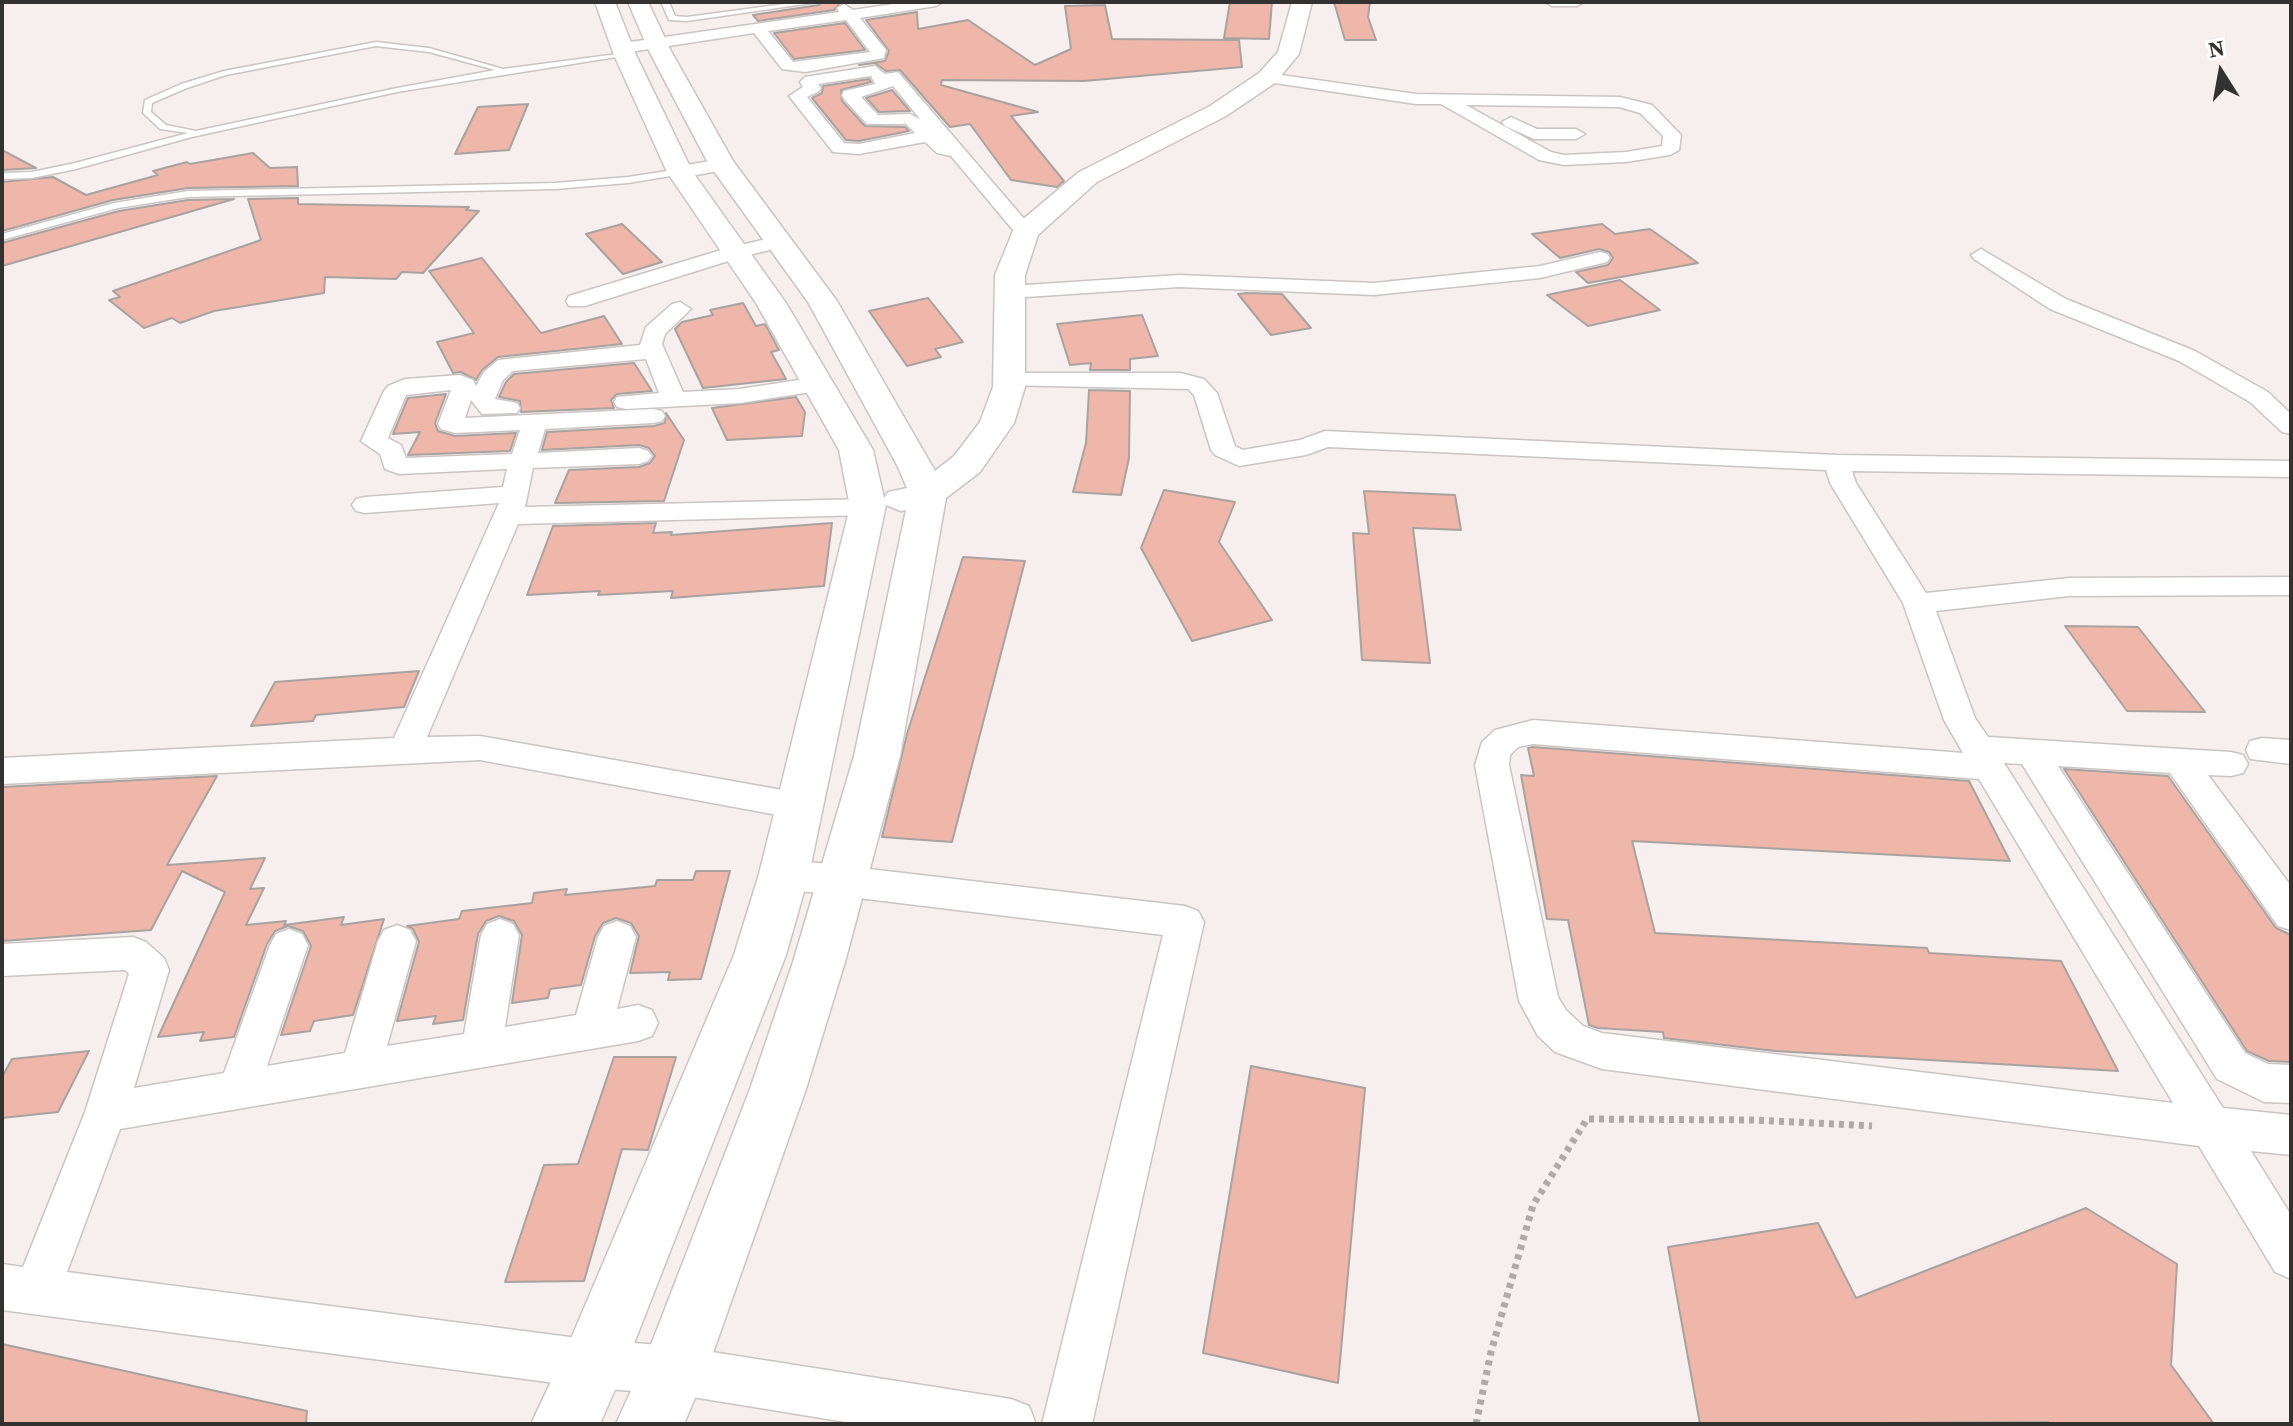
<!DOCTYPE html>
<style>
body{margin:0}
#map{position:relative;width:2293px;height:1426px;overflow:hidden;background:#f6efee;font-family:"Source Serif 4",serif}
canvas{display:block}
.frame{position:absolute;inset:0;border:4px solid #343231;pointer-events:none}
.north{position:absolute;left:2181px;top:32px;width:80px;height:80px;-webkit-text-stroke:6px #fff;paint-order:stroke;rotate:349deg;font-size:22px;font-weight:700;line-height:32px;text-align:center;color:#343231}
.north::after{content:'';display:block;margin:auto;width:28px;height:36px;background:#343231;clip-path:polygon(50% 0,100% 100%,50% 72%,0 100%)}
</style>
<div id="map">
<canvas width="2293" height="1426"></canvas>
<div class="frame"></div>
<div class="north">N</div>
</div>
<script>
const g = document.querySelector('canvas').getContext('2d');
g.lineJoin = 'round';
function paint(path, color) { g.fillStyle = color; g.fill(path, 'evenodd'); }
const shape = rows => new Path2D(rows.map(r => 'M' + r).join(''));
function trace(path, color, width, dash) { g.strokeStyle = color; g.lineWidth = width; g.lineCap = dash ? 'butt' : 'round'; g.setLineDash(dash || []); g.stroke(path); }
const building = shape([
 [822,2,841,2,834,10,758,21,753,15,819,5,822,2],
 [1230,2,1272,2,1269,39,1224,38,1230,2],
 [1334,2,1370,2,1368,17,1376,40,1345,40,1334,2],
 [1105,5,1112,39,1239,40,1242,67,1084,81,942,80,941,85,1038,112,1011,116,1064,181,1057,187,1011,180,970,124,950,127,900,70,886,71,875,63,859,65,885,61,889,51,866,20,917,12,918,29,968,20,1035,65,1071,49,1065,6,1105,5],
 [845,23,865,50,794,59,774,33,845,23],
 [869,79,871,82,841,90,842,101,865,126,905,127,909,131,859,141,846,140,812,98,822,93,823,86,869,79],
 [892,90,910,111,879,112,866,98,892,90],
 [528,104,509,150,455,154,478,107,528,104],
 [2,150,36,168,2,170,2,150],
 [253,153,270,168,297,167,298,186,188,188,113,200,2,231,2,182,53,177,86,195,158,175,153,171,187,162,190,164,253,153],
 [298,198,298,204,469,207,466,210,479,211,423,273,402,272,396,279,325,277,324,293,214,311,180,323,172,318,144,328,109,300,120,297,113,291,261,240,248,199,298,198],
 [234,199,2,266,2,243,119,211,188,200,234,199],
 [622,224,662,262,623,274,586,234,622,224],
 [1602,224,1615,234,1650,229,1698,263,1588,283,1576,272,1608,265,1613,258,1609,252,1599,249,1560,258,1532,234,1602,224],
 [482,258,541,333,604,316,622,344,498,357,482,370,476,380,461,372,453,373,437,342,474,333,429,271,482,258],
 [1620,280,1660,310,1588,326,1547,295,1620,280],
 [1247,293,1282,294,1311,328,1271,335,1238,294,1247,293],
 [928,298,963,342,935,349,941,357,907,366,869,311,928,298],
 [743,303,756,326,765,324,779,350,771,352,786,379,703,388,675,329,682,322,713,315,710,310,743,303],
 [1142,315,1158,356,1130,359,1130,370,1090,370,1091,363,1070,365,1057,324,1142,315],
 [634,363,652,391,617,394,611,400,614,408,521,412,520,401,499,397,506,382,514,374,634,363],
 [1089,390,1130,391,1129,458,1121,495,1073,492,1086,443,1089,390],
 [446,394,435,423,438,431,455,436,516,433,510,451,408,455,420,432,393,434,408,398,446,394],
 [796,397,805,412,802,436,727,440,712,408,796,397],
 [666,413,684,440,664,501,555,503,569,470,639,467,650,463,655,456,649,448,639,445,542,450,547,432,654,426,665,423,666,413],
 [1164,490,1235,502,1219,542,1272,620,1192,641,1141,548,1164,490],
 [1364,491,1455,495,1461,530,1413,528,1430,663,1362,660,1353,533,1369,534,1364,491],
 [656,523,653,533,672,532,671,535,832,523,824,586,671,598,673,591,598,595,600,591,527,595,553,526,656,523],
 [963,557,1025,561,952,842,882,837,907,734,963,557],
 [2065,626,2138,627,2205,712,2127,711,2065,626],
 [419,671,404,707,316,715,313,721,251,726,275,682,419,671],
 [1533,747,1969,781,2010,861,1632,841,1655,933,1927,948,1929,953,2061,961,2118,1071,1775,1051,1664,1038,1663,1032,1598,1028,1589,1025,1568,920,1547,919,1521,775,1534,776,1528,748,1533,747],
 [2064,769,2168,776,2276,928,2291,935,2291,1062,2269,1061,2247,1051,2064,769],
 [217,776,167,865,265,858,250,889,264,888,246,925,286,921,284,925,344,917,341,925,384,919,353,1015,314,1021,310,1031,281,1035,311,946,303,931,288,926,275,931,267,944,234,1037,200,1041,204,1032,158,1037,225,892,182,871,151,930,2,941,2,787,217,776],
 [696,871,730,871,701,979,668,980,670,972,630,973,639,936,631,923,616,918,603,923,595,936,581,985,550,989,548,998,512,1003,522,935,514,921,499,916,486,921,478,934,463,1020,433,1024,436,1016,397,1021,419,942,413,929,407,926,459,919,462,911,532,903,534,893,567,889,565,895,655,886,657,880,693,880,696,871],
 [89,1051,58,1112,2,1118,2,1077,12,1059,89,1051],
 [614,1057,676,1057,648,1150,622,1149,584,1281,505,1282,544,1165,578,1164,614,1057],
 [1251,1066,1365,1088,1338,1383,1203,1353,1251,1066],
 [2086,1208,2177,1264,2171,1365,2214,1424,2051,1424,2048,1422,1700,1424,1668,1247,1818,1223,1856,1298,2086,1208],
 [2,1344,307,1411,306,1424,2,1424,2,1344]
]);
paint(building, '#eeb7a9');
trace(building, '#a8a3a1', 2);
const lane = shape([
 [661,2,669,2,675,16,687,17,799,2,819,2,687,21,669,20,661,2],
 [376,42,429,48,503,69,625,53,629,55,397,92,192,137,76,169,32,178,2,179,2,173,32,172,75,163,188,133,160,129,143,113,145,100,181,84,224,71,376,42],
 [376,46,429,52,495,70,397,88,196,131,166,125,151,112,152,103,187,88,226,75,376,46],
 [680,169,683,170,683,174,628,183,555,189,188,197,118,208,2,240,2,234,114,203,188,191,555,183,628,177,680,169]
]);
const street = shape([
 [907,2,943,2,936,6,860,18,886,50,884,58,805,72,782,69,754,33,623,53,615,48,623,43,839,12,837,8,844,4,853,10,907,2],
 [846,20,870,52,793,62,768,31,846,20],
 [1545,2,1584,2,1577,6,1552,6,1545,2],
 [875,66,885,74,898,72,1032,228,1035,232,1032,236,1018,236,951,156,937,153,925,142,859,154,833,152,789,96,803,87,800,82,805,77,875,66],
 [871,76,875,84,844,91,842,95,844,99,867,124,906,124,915,133,859,144,844,143,807,97,819,91,821,88,818,84,871,76],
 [893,86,920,119,910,114,878,115,861,97,893,86],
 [1267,73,1416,94,1620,97,1652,105,1681,135,1679,150,1670,155,1626,162,1564,165,1539,160,1441,104,1416,104,1261,81,1259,78,1267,73],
 [1466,105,1619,107,1640,113,1663,136,1662,146,1626,152,1564,155,1551,152,1466,105],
 [1511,117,1537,129,1576,129,1585,134,1576,139,1534,139,1505,126,1502,122,1511,117],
 [723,159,732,165,729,169,680,178,671,172,680,166,723,159],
 [779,236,786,238,789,242,786,246,741,257,585,306,569,306,566,301,569,296,728,248,779,236],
 [1981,249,2066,299,2195,351,2268,392,2291,414,2291,434,2282,432,2250,402,2179,361,2050,309,1974,259,1971,255,1981,249],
 [1600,252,1607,254,1610,258,1607,262,1540,278,1374,295,1179,287,1010,298,999,292,1010,286,1179,275,1374,283,1540,266,1600,252],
 [680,302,691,309,665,334,662,344,683,392,740,389,818,377,826,379,830,384,826,389,818,391,740,403,626,409,617,407,614,402,617,397,659,393,646,359,513,371,503,380,495,399,517,403,520,408,517,413,482,414,471,400,465,418,653,409,662,411,665,416,662,421,653,423,545,429,538,453,639,448,648,451,652,456,648,461,639,464,533,468,525,507,868,499,877,501,881,507,877,513,868,515,518,524,427,737,480,736,799,793,811,797,816,806,811,815,799,819,480,760,2,784,2,758,394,738,499,503,365,513,356,511,352,505,356,499,365,497,503,487,507,469,399,474,385,469,380,454,361,441,384,391,388,386,405,379,460,375,473,380,476,386,484,372,498,360,640,345,646,327,672,304,680,302],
 [451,390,438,424,441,429,455,433,520,430,512,454,406,458,401,445,388,438,406,395,451,390],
 [1009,373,1180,373,1204,379,1217,393,1235,446,1243,450,1300,440,1325,431,1837,455,2291,461,2291,477,1852,471,1856,483,1926,593,2069,578,2291,577,2291,595,2069,596,1936,611,1975,718,1988,737,2231,752,2243,755,2248,764,2243,773,2231,776,2208,775,2291,886,2291,930,2278,926,2170,773,2058,766,2245,1053,2268,1064,2291,1065,2291,1103,2264,1102,2217,1079,2022,764,2004,763,2223,1108,2291,1115,2291,1155,2251,1151,2291,1215,2291,1279,2275,1272,2199,1146,1602,1069,1555,1052,1538,1036,1519,1001,1475,765,1482,742,1495,730,1533,720,1963,753,1944,720,1903,603,1830,483,1826,470,1328,447,1306,455,1239,466,1215,455,1211,450,1194,395,1188,389,1001,385,997,380,1001,375,1009,373],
 [1533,744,1979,779,2173,1103,1602,1033,1583,1026,1566,1010,1558,997,1509,765,1510,755,1518,747,1533,744],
 [2262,738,2291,740,2291,764,2250,759,2246,750,2250,741,2262,738],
 [784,859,1185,906,1198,911,1204,922,1092,1424,1042,1424,1163,935,784,889,771,884,766,874,771,864,784,859],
 [500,919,513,924,519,935,505,1027,576,1015,598,937,604,926,617,921,630,926,636,937,617,1009,638,1005,652,1010,658,1023,652,1036,638,1041,120,1129,67,1272,593,1340,674,1346,1011,1399,1029,1406,1036,1424,858,1424,674,1394,593,1388,2,1310,2,1264,23,1267,85,1112,129,974,125,970,2,976,2,944,133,937,146,942,164,958,169,970,134,1088,224,1073,270,945,276,934,289,929,302,934,308,945,267,1066,345,1053,378,941,384,930,397,925,410,930,416,941,387,1046,464,1034,481,935,487,924,500,919]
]);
const secondary = shape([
 [595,2,615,2,636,55,692,171,786,303,873,450,884,498,888,492,907,488,897,465,808,302,708,163,649,51,628,2,648,2,671,51,733,161,837,301,935,471,954,456,980,422,993,387,995,275,1015,226,1079,172,1210,106,1259,73,1278,52,1292,2,1312,2,1299,54,1275,83,1226,116,1097,182,1038,235,1025,275,1025,387,1014,423,980,472,946,498,900,756,845,962,806,1089,707,1370,684,1424,616,1424,647,1355,750,1089,793,962,854,756,906,510,901,511,886,505,809,874,786,955,626,1364,600,1424,531,1424,570,1341,734,955,759,874,850,507,839,450,756,303,667,172,614,55,595,2]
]);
trace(lane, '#cac4c2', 3);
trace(street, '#cac4c2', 3);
trace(secondary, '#cac4c2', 3);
trace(shape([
 [1476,1424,1491,1352,1533,1205,1587,1119,1756,1120,1872,1126]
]), '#afaaa9', 7, [5, 5]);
paint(lane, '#fff');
paint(street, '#fff');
paint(secondary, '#fff');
</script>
